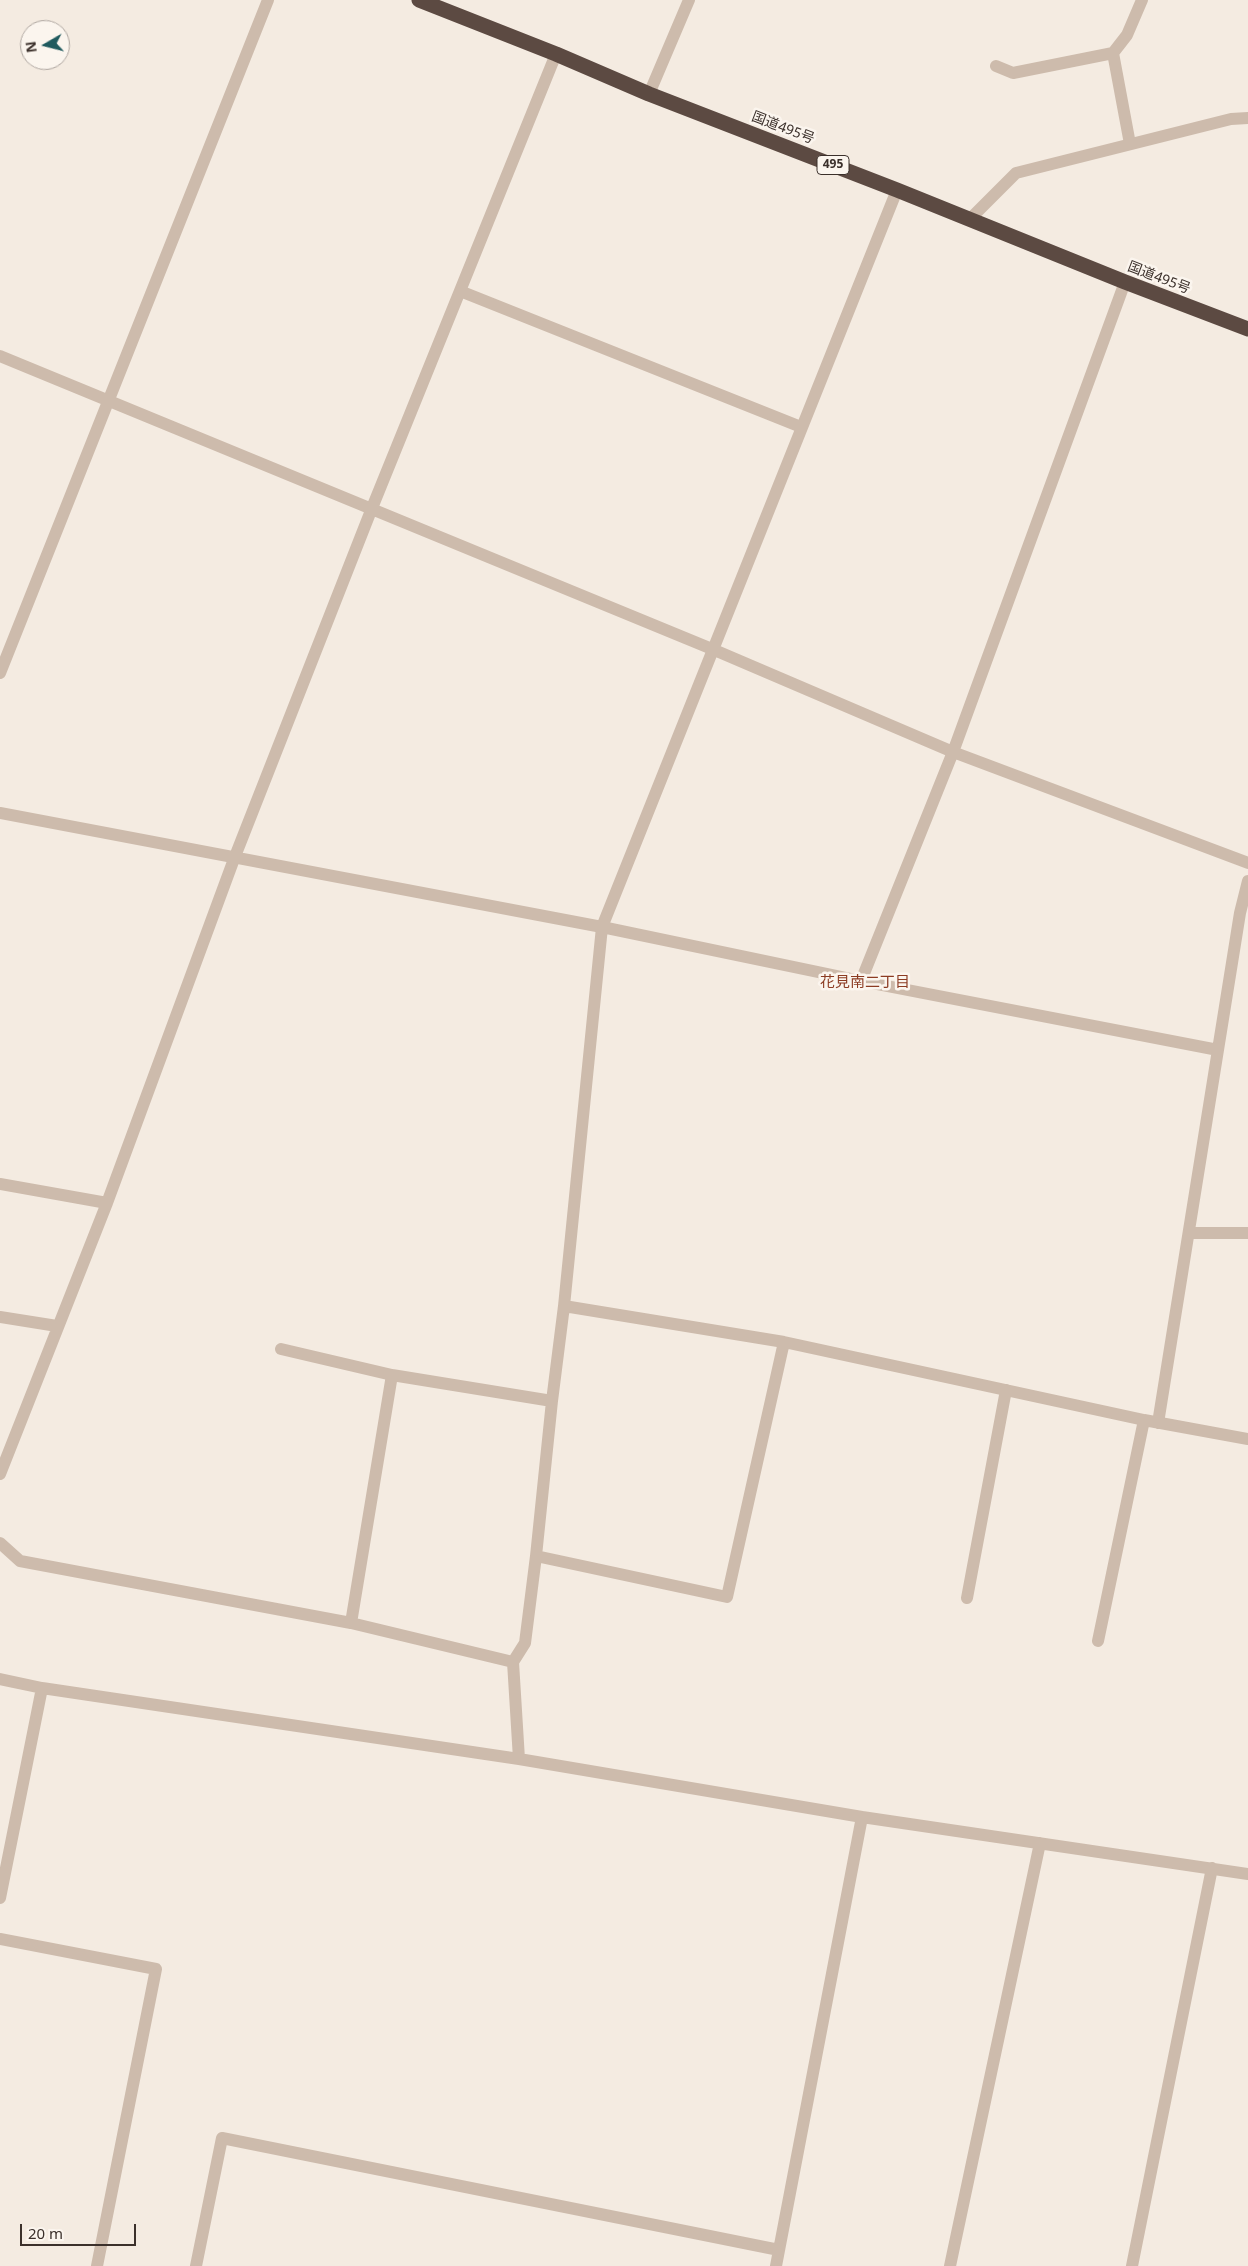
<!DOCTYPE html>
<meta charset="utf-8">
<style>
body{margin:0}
#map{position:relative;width:1248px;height:2266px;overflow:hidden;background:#f4ebe1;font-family:"Noto Sans",sans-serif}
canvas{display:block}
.north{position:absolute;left:20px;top:20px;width:50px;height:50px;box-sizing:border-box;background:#fbf5ee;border:1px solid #aea6a0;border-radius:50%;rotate:262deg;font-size:14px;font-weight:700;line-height:20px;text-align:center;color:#3b302b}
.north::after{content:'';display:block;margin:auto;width:18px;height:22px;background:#1f5a5e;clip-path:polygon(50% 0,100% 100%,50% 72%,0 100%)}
.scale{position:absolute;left:20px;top:2224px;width:116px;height:22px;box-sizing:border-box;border:2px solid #3b302b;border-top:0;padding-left:6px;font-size:15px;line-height:18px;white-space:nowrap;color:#3b302b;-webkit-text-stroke:4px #fbf5ee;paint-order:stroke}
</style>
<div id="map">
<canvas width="1248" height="2266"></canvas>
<div class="north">N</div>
<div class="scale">20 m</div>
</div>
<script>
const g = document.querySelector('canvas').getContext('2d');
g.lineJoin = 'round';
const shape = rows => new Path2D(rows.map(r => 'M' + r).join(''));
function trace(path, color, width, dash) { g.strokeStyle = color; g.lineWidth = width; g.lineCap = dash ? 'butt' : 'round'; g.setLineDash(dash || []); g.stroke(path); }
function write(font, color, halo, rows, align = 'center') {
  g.font = font + ' "Noto Sans","Noto Sans JP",sans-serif'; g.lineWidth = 5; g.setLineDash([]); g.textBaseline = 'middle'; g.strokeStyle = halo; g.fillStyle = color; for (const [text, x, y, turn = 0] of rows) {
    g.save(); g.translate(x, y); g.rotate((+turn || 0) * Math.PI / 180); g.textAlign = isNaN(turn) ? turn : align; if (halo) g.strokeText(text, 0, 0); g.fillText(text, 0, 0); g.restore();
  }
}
trace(shape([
 [996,66,1013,73,1113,53],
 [649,94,689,0],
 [1130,144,1113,53,1127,35,1142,0],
 [970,219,1016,173,1231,119,1248,118],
 [460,291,801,427],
 [0,356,712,649,953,752,1248,863],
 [0,673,268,0],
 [0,813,602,927,861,981,1218,1050],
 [861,981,953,752,1125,282],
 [0,1184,107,1203],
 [1189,1233,1248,1233],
 [564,1306,784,1342,1144,1420,1248,1439],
 [0,1317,57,1326],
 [281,1349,392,1375,552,1401],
 [1158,1423,1240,913,1248,881],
 [0,1474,107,1203,234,859,372,508,556,54],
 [0,1543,20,1561,351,1623,513,1662],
 [536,1556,727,1597,784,1342],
 [967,1598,1006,1390],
 [351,1623,392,1375],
 [1098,1641,1144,1420],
 [0,1679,42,1688,519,1759,862,1817,1248,1874],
 [519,1759,513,1662,525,1643,536,1556,552,1401,564,1306,602,927,897,190],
 [0,1898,42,1688],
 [0,1939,156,1969,97,2266],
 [196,2266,222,2138,779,2250],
 [776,2266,862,1817],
 [950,2266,1040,1843],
 [1132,2266,1212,1868]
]), '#cdbbac', 12);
trace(shape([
 [419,0,556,54,649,94,897,190,1125,282,1248,329]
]), '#5c4a42', 15);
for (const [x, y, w] of [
 [833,165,32]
]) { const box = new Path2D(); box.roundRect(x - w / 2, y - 9.5, w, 19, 4); g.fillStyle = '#fbf5ee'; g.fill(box); trace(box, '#3b302b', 1); }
write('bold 12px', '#3b302b', null, [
 ["495",833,165]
]);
write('14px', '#3b302b', '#fbf5ee', [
 ["国道495号",783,128,21],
 ["国道495号",1159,278,21]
]);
write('15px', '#8c3b22', '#fbf5ee', [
 ["花見南二丁目",865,983]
]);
</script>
